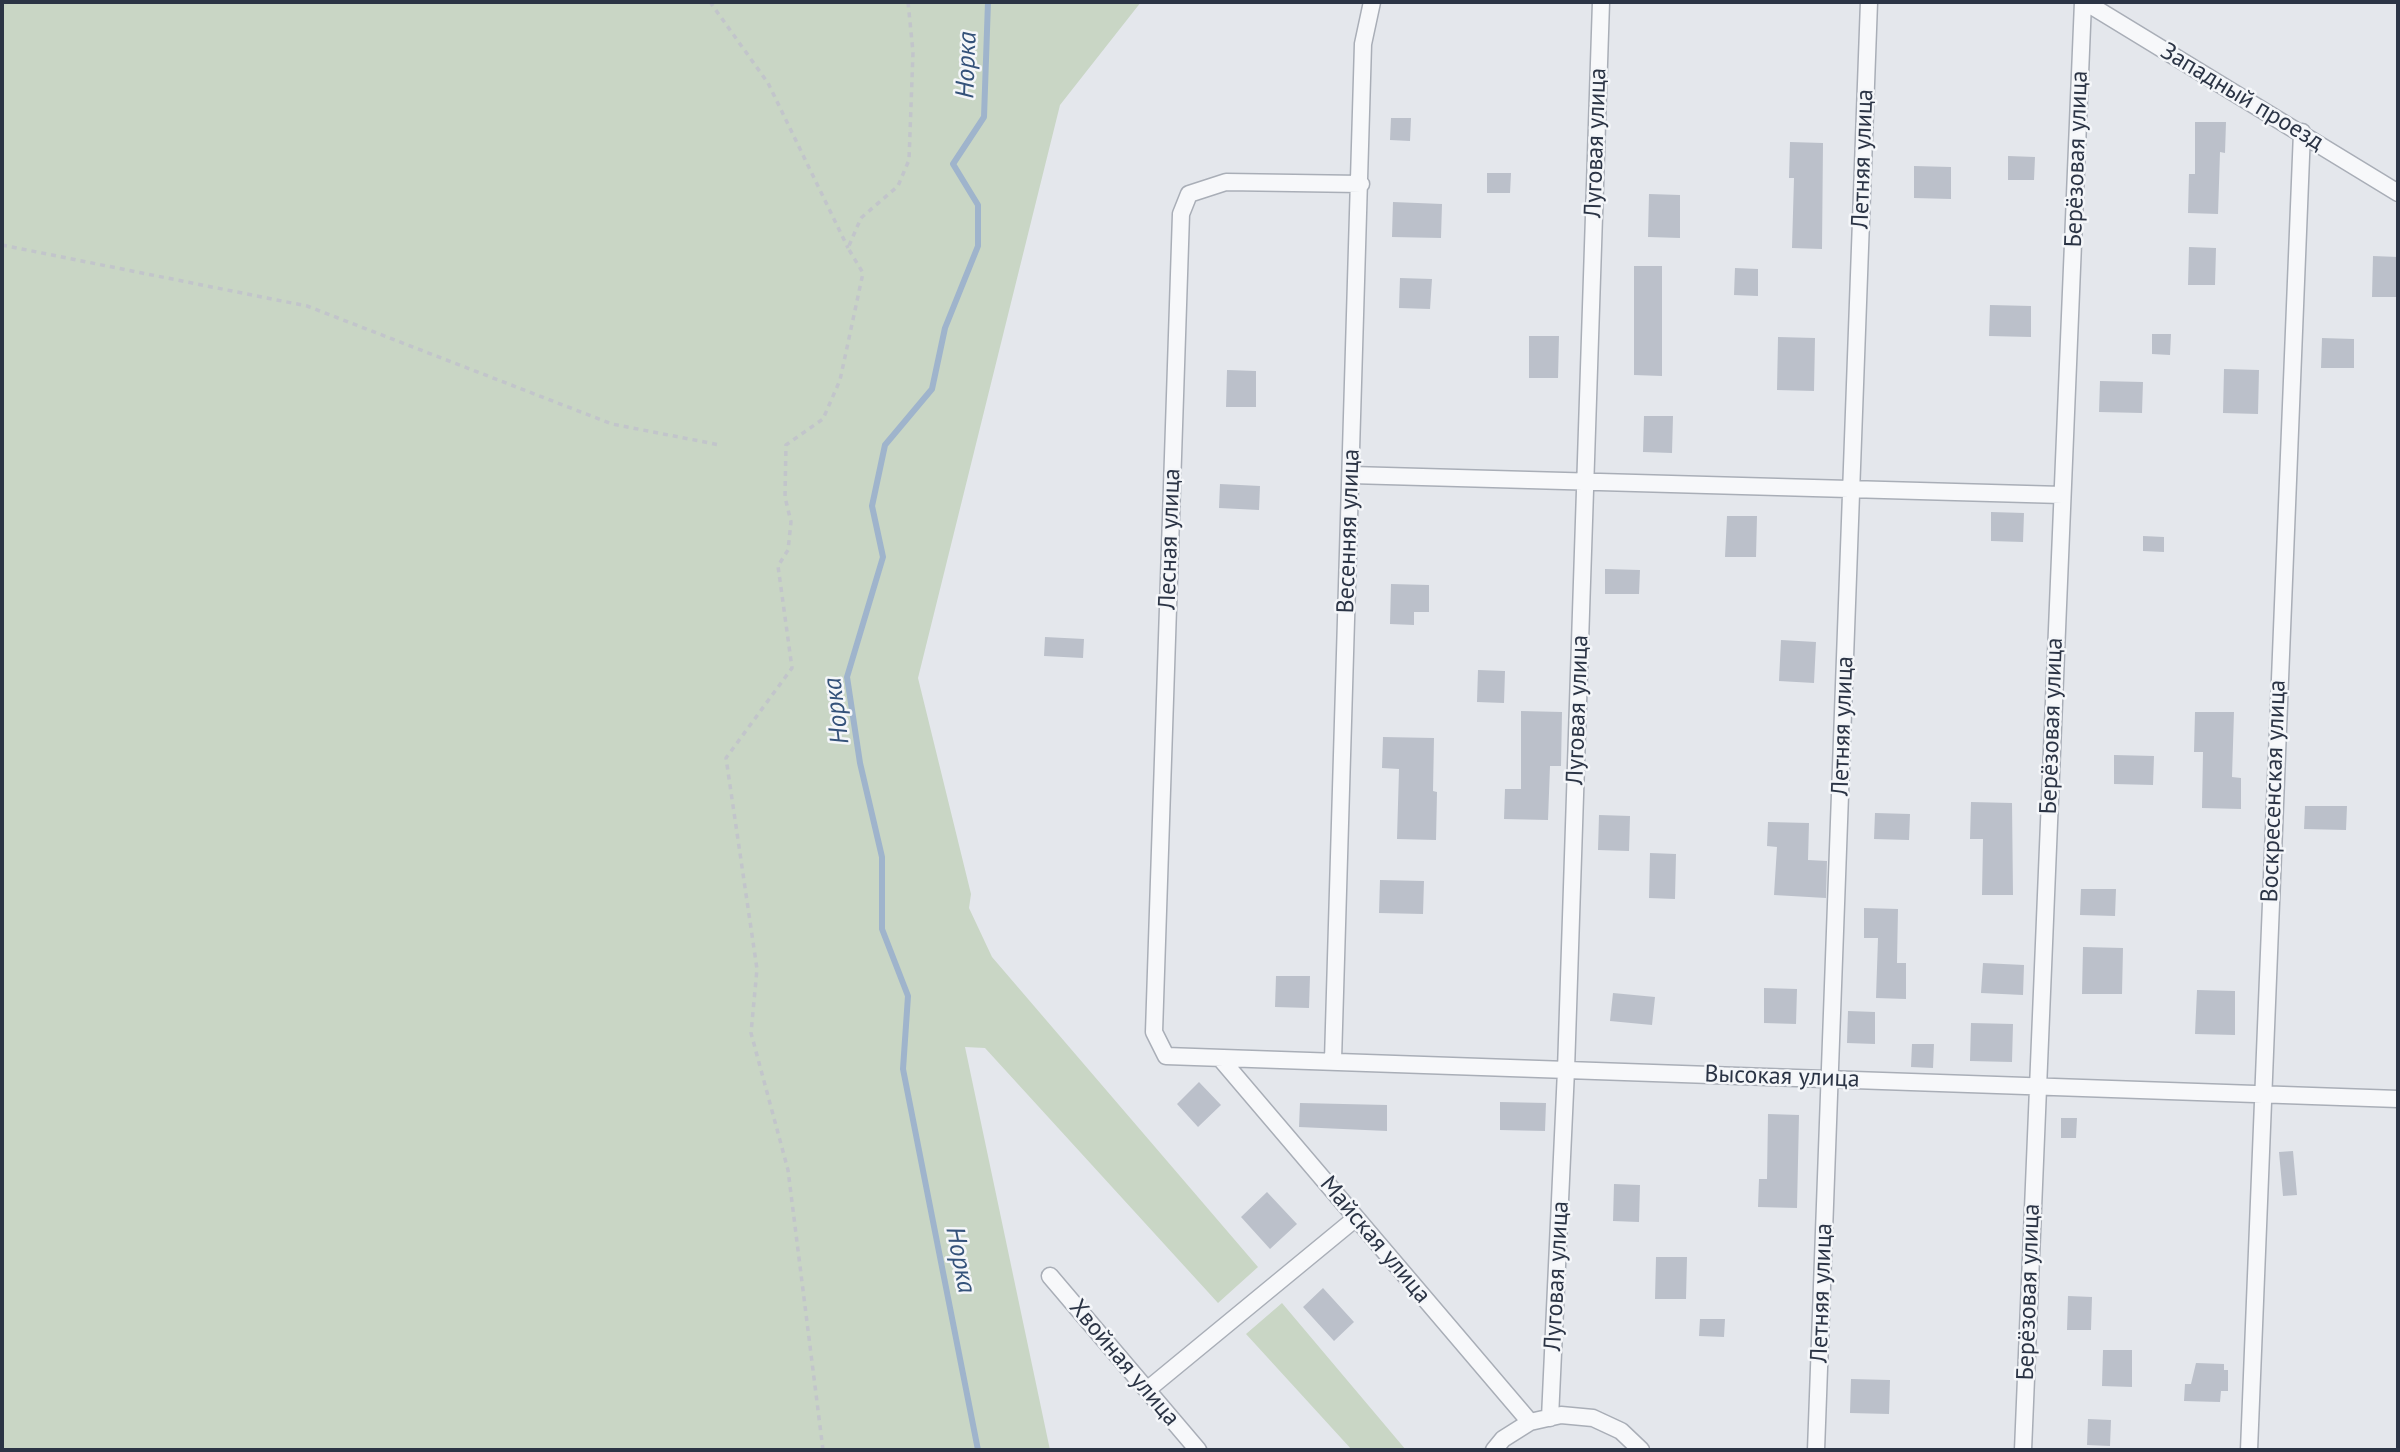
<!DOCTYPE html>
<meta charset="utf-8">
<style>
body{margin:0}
#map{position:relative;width:2400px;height:1452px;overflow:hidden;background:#e4e7ec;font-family:"PT Sans",sans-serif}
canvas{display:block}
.frame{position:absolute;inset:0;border:4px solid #2b3445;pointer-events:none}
</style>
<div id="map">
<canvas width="2400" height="1452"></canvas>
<div class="frame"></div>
</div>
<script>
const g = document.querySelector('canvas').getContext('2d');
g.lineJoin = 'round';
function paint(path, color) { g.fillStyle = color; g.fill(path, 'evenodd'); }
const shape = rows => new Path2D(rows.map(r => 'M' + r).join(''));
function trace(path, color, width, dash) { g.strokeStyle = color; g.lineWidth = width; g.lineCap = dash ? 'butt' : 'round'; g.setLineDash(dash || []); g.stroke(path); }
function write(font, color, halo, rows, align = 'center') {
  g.font = font + ' "PT Sans",sans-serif'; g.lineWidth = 5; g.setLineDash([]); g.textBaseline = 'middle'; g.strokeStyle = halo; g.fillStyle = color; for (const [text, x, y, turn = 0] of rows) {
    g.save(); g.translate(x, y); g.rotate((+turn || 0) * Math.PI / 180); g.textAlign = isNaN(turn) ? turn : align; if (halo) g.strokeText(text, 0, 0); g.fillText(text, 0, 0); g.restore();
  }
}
paint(shape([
 [2,2,1141,2,1060,105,918,678,971,894,969,908,992,957,1258,1267,1218,1303,985,1048,965,1047,1050,1450,2,1450],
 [1282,1303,1406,1450,1352,1450,1246,1334]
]), '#c9d6c5');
trace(shape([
 [978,1450,903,1069,908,996,882,929,882,857,860,763,847,677,883,557,872,506,885,445,932,389,945,328,978,246,978,205,953,164,984,117,988,2]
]), '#9fb4cc', 6);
paint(shape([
 [1391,118,1411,118,1410,141,1390,140],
 [2195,122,2226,122,2225,153,2220,152,2218,214,2188,213,2189,174,2195,174],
 [1790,142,1823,143,1822,249,1792,248,1794,178,1789,178],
 [2008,156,2035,157,2034,180,2008,180],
 [1914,166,1951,167,1951,199,1914,198],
 [1487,173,1511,173,1510,193,1487,193],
 [1649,194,1680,195,1680,238,1648,237],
 [1393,202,1442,204,1441,238,1392,237],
 [2189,247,2216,248,2215,285,2188,285],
 [2373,256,2398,257,2398,297,2372,297],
 [1634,266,1662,266,1662,376,1634,375],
 [1735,268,1758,269,1758,296,1734,295],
 [1400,278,1432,279,1430,309,1399,308],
 [1990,305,2031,306,2031,337,1989,336],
 [2152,334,2171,334,2170,355,2152,354],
 [1529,336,1559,336,1558,378,1529,378],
 [1778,337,1815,338,1814,391,1777,390],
 [2322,338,2354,339,2354,368,2321,368],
 [2224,369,2259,370,2258,414,2223,413],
 [1227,370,1256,371,1256,407,1226,407],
 [2100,381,2143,382,2142,413,2099,412],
 [1644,416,1673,416,1672,453,1643,452],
 [1220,484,1260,486,1259,510,1219,508],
 [1991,512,2024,513,2023,542,1991,541],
 [1727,516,1757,516,1756,557,1725,557],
 [2143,536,2164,537,2164,552,2143,551],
 [1605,569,1640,570,1639,594,1605,594],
 [1391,584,1429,585,1429,612,1414,612,1414,625,1390,624],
 [1045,637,1084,639,1083,658,1044,656],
 [1781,640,1816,642,1814,683,1779,681],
 [1478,670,1505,671,1504,703,1477,702],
 [1521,711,1562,712,1561,766,1550,766,1548,820,1504,819,1505,789,1521,789],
 [2195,712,2234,712,2232,777,2241,778,2241,809,2202,808,2203,752,2194,752],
 [1383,737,1434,738,1433,791,1437,792,1436,840,1397,839,1399,769,1382,768],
 [2114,755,2154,756,2153,785,2114,784],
 [1971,802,2012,803,2013,895,1982,895,1983,839,1970,839],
 [2305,806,2347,806,2346,830,2304,829],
 [1875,813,1910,814,1909,840,1874,839],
 [1599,815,1630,816,1629,851,1598,850],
 [1768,822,1809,823,1808,860,1827,861,1826,898,1774,895,1777,847,1767,846],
 [1650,853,1676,854,1675,899,1649,898],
 [1380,880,1424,881,1423,914,1379,913],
 [2081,889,2116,889,2115,916,2080,915],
 [1864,908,1898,909,1897,963,1906,963,1906,999,1876,998,1878,938,1864,938],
 [2083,947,2123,948,2122,994,2082,994],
 [1983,963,2024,965,2023,995,1981,993],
 [1276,976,1310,976,1309,1008,1275,1007],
 [1764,988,1797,989,1796,1024,1764,1023],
 [2197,990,2235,991,2235,1035,2195,1034],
 [1613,993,1655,997,1652,1025,1610,1021],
 [1848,1011,1875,1012,1875,1044,1847,1043],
 [1971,1023,2013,1024,2012,1062,1970,1061],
 [1912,1044,1934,1044,1933,1068,1911,1067],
 [1199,1082,1221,1105,1198,1127,1177,1104],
 [1500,1102,1546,1103,1545,1131,1500,1130],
 [1300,1103,1387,1105,1387,1131,1299,1127],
 [1768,1114,1799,1115,1797,1208,1758,1207,1759,1179,1767,1179],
 [2061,1118,2077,1118,2076,1138,2061,1138],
 [2293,1151,2297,1195,2283,1196,2279,1152],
 [1614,1184,1640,1185,1639,1222,1613,1221],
 [1267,1192,1297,1224,1270,1249,1241,1217],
 [1656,1257,1687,1257,1686,1299,1655,1299],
 [1323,1288,1354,1322,1334,1341,1303,1307],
 [2068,1296,2092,1297,2091,1330,2067,1330],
 [1700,1319,1725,1319,1724,1337,1699,1336],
 [2103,1350,2132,1350,2132,1387,2102,1386],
 [2196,1363,2224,1364,2224,1370,2228,1370,2228,1391,2221,1391,2220,1402,2184,1401,2185,1384,2191,1384],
 [1851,1379,1890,1380,1889,1414,1850,1413],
 [2088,1419,2111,1420,2110,1446,2087,1445]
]), '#bbc0ca');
const street = shape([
 [2085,2,2398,193],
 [1361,184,1226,182,1189,194,1181,214,1154,1032,1166,1056,2398,1099],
 [1351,475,2062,495],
 [1220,1058,1530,1422],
 [1333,1060,1363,44,1372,2],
 [1050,1276,1198,1450],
 [1147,1390,1356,1218],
 [1550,1418,1566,1070,1601,2],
 [1494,1450,1503,1439,1530,1422,1561,1415,1593,1418,1621,1431,1641,1450],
 [1816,1450,1869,2],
 [2023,1450,2083,2],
 [2249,1450,2302,132]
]);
trace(street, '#a9aeb7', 19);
trace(shape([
 [710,2,768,83,848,248],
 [2,245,307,306,612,424,720,445],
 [823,1450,788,1170,751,1033,757,969,726,758,792,668,778,566,788,550,791,522,785,497,786,445,823,419,840,380,863,273,848,248,861,218,898,186,909,160,913,52,908,2]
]), '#c2c5cb', 3.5, [5, 5]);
trace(street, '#f7f8fa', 16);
write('24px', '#2b3445', '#f4f6f9', [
 ["Западный проезд",2242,97,31],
 ["Луговая улица",1596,143,-88],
 ["Летняя улица",1863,159,-88],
 ["Берёзовая улица",2077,159,-88],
 ["Весенняя улица",1349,531,-88],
 ["Лесная улица",1170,539,-88],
 ["Луговая улица",1578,710,-88],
 ["Летняя улица",1843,726,-88],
 ["Берёзовая улица",2052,726,-88],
 ["Воскресенская улица",2274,791,-88],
 ["Высокая улица",1782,1077,2],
 ["Майская улица",1375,1240,50],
 ["Луговая улица",1557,1276,-87],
 ["Берёзовая улица",2029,1292,-88],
 ["Летняя улица",1822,1293,-88],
 ["Хвойная улица",1124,1363,50]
]);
write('italic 26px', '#34527a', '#f4f6f9', [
 ["Норка",967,65,-88],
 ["Норка",837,711,-97],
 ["Норка",960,1260,79]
]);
</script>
